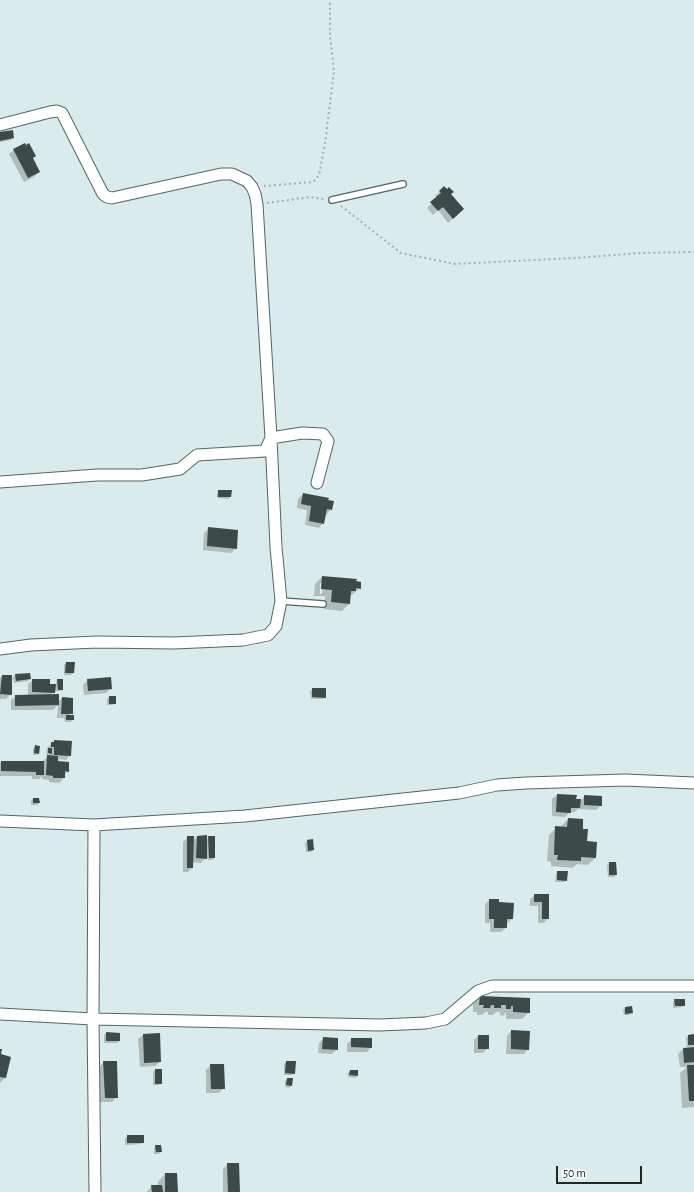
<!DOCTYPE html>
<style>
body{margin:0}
#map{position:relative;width:694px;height:1192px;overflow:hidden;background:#daebeb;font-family:"Alegreya Sans",sans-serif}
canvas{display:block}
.scale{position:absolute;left:556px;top:1166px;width:86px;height:18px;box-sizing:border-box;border:2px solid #212727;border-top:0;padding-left:5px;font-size:12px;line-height:14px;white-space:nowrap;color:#212727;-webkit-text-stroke:3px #fff;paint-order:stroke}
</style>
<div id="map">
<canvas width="694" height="1192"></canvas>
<div class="scale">50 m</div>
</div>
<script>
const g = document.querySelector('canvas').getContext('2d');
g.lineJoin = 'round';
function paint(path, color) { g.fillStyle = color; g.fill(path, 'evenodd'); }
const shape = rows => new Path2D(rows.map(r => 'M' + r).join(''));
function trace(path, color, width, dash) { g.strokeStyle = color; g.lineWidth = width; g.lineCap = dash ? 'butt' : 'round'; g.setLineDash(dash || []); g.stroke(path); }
paint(shape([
 [0,134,13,138,11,140,0,142],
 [14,150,32,159,39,172,34,177,24,182,9,154],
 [440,191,450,194,458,214,448,223,438,210,433,215,427,208,437,198,435,196],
 [219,491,230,497,228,499,217,498,217,493],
 [303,494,331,509,327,514,325,513,323,523,319,528,305,525,307,510,297,508,298,499],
 [209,528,236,548,231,553,203,550,204,533],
 [322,577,355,582,360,588,352,595,350,595,349,604,342,611,324,609,325,596,314,596,315,584],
 [320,583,323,583,322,594,320,594],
 [66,663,73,673,71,675,64,675,64,665],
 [15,675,30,679,28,681,14,683,13,677],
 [2,676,11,694,6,699,0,699,0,678],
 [33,680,49,685,56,685,56,682,58,680,62,689,60,691,54,691,51,695,58,702,62,698,72,713,69,716,73,720,71,722,65,722,64,718,57,718,58,705,53,710,11,710,11,700,16,696,28,696,28,684],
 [88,680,111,688,106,693,84,695,83,685],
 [313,689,325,697,323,699,311,699,310,691],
 [109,697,115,703,113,705,107,705,107,699],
 [55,741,70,755,66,760,57,759,57,762,68,771,64,775,64,778,59,783,49,782,49,780,42,779,42,776,39,779,32,779,32,776,0,776,0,763,2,762,43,761,49,755,46,755,47,748],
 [35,746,38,753,36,755,33,755,33,749],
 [557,795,575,800,581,800,585,796,601,805,596,810,579,809,579,808,575,812,570,812,565,817,552,816,552,799],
 [33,799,39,803,37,805,31,805,31,801],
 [568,819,582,830,586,842,595,858,588,865,577,864,573,868,551,866,551,862,547,861,549,835,556,828,561,828,561,826],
 [197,836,206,836,206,840,209,837,214,858,212,860,208,860,207,856,201,863,192,862,192,868,188,872,183,872,183,842,188,837,193,841],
 [307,841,313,850,311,852,306,852,305,843],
 [609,863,616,875,614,877,608,877,607,865],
 [558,872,566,880,564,882,555,882,556,874],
 [535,895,548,895,548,918,544,923,538,923,538,906,530,906,530,899],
 [490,900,498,903,512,919,508,923,506,923,506,928,501,932,490,932,490,923,485,923,485,904],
 [480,997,529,998,529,1012,522,1019,506,1019,506,1012,503,1016,500,1015,500,1012,496,1012,493,1015,488,1015,488,1012,485,1012,482,1015,477,1015,477,1012,473,1012,473,1004],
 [675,1000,684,1005,682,1007,673,1008,673,1002],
 [625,1008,632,1013,629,1015,624,1015,623,1010],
 [511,1031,528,1049,524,1054,506,1054,507,1036],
 [106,1033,119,1034,119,1041,117,1043,104,1043,104,1035],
 [143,1035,160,1062,155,1066,140,1067,138,1039],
 [478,1036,488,1048,483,1053,474,1053,474,1040],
 [688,1036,694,1045,692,1047,687,1047,686,1038],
 [324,1038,337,1049,332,1054,318,1053,319,1043],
 [352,1039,371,1047,367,1052,347,1052,347,1044],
 [694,1048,694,1107,682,1108,680,1073,687,1067,680,1067,678,1054,683,1049],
 [0,1055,10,1058,5,1078,0,1083],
 [104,1062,117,1097,112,1102,100,1102,99,1067],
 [286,1062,294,1073,292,1075,284,1075,284,1064],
 [211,1065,224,1088,219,1093,206,1093,206,1070],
 [155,1070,161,1083,159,1085,153,1085,153,1072],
 [350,1071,357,1076,355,1078,348,1077,348,1073],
 [287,1079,291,1079,291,1086,289,1088,285,1087,285,1081],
 [127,1136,143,1136,143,1142,141,1144,125,1145,125,1138],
 [156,1146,161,1152,159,1154,154,1154,154,1148],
 [228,1164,239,1192,223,1192,223,1169],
 [165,1174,177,1192,147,1192,152,1186,158,1186,158,1182]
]), '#0003');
paint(shape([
 [13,130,14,138,0,141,0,132],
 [25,143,26,145,29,143,36,156,33,158,40,172,28,178,13,149],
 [444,186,447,189,449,187,454,192,451,194,464,209,453,219,443,207,438,211,430,202,441,193,439,191],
 [218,490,232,490,231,497,218,497],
 [303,493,329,498,328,500,334,501,332,510,327,509,324,524,309,521,311,506,301,504],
 [208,527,238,530,237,549,207,546],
 [322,576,357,579,356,581,361,582,361,589,356,588,356,591,351,591,350,604,331,602,332,590,321,589],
 [66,662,75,662,74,673,65,673],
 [30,673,31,679,16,681,15,674],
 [2,675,12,675,12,695,0,694],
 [111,677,112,689,88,691,87,679],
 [32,679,50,679,50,684,56,684,55,693,32,692],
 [57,679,63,679,63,690,58,690],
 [312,688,326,688,326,698,312,697],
 [59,694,59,705,15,706,15,695],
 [109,696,116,696,116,704,109,704],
 [62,697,73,698,73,714,61,714],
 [66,715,74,715,74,720,66,720],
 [54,740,72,741,71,756,54,755,54,747,51,747,51,742,54,742],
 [35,745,40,746,39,754,34,753],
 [48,748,52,748,52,754,48,753],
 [47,755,58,756,58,761,69,762,69,772,65,771,65,778,53,778,53,776,46,775],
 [1,761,44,761,44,775,36,775,36,772,1,771],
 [557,794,577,795,576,799,581,799,580,808,571,808,571,813,556,812],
 [584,795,602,796,602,806,584,805],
 [33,798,39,798,40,803,33,803],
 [568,818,583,819,583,829,588,829,587,841,597,842,596,858,581,857,581,861,557,860,558,855,554,855,555,826,567,827],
 [207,835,207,859,196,858,197,836],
 [187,836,194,836,193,868,187,868],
 [208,836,215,836,215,858,209,858],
 [313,839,314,850,308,851,307,840],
 [609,862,616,862,617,875,609,875],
 [557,871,568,871,567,881,557,880],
 [534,894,549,894,549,919,542,919,542,902,534,902],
 [489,899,499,899,499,902,514,903,513,919,507,919,507,928,494,928,494,919,489,919],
 [480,996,530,998,530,1013,513,1012,513,1006,511,1006,511,1009,506,1009,506,1005,501,1005,501,1008,494,1008,494,1005,491,1005,490,1008,483,1008,484,1005,479,1005],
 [674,999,685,999,685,1006,675,1006],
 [632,1006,633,1013,625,1014,625,1007],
 [511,1030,530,1031,529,1050,511,1049],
 [106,1032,120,1033,120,1041,106,1041],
 [160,1033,161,1062,144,1063,143,1034],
 [694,1034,694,1045,688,1045,688,1035],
 [478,1035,489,1035,489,1049,478,1049],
 [323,1037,338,1038,338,1050,322,1049],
 [351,1038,372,1038,372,1048,351,1047],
 [694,1047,694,1062,684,1063,683,1048],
 [0,1049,2,1049,1,1054,11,1057,6,1078,0,1077],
 [103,1061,117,1061,118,1098,105,1098],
 [286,1061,296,1061,295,1074,285,1073],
 [210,1064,224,1064,225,1089,211,1089],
 [687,1065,694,1065,694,1101,689,1101],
 [155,1069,162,1069,162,1084,155,1084],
 [350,1070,358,1070,358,1076,349,1075],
 [287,1078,293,1078,292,1086,286,1085],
 [127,1135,144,1135,144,1143,127,1143],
 [155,1145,161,1145,162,1152,156,1152],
 [227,1163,239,1163,240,1192,228,1192],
 [165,1173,177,1173,178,1192,165,1192],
 [151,1185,162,1185,163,1192,152,1192]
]), '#3c4a4a');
const service = shape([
 [332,200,403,184],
 [281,601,323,604]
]);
const minor = shape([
 [0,125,50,112,57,111,62,113,103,194,107,197,112,198,221,174,232,174,247,181,252,187,255,194,257,204,271,438,276,547,281,601,276,626,268,635,243,640,174,643,97,642,31,645,0,649],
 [0,482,97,475,142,475,180,469,197,455,265,451,271,438,302,433,323,434,328,441,317,483],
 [0,821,94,825,245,816,459,793,497,785,526,783,625,780,694,783],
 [94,825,93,1019,95,1192],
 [0,1014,93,1019,380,1025,426,1023,445,1019,478,991,492,986,694,986]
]);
trace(service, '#556464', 8);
trace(minor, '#556464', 13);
trace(shape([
 [264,186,313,182,319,175,325,144,334,71,330,35,330,0],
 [267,203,310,197,324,199],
 [341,206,401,253,455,264,576,258,640,253,694,252]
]), '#a1afaf', 2, [2, 3]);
trace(service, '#fff', 5.5);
trace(minor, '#fff', 11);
</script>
